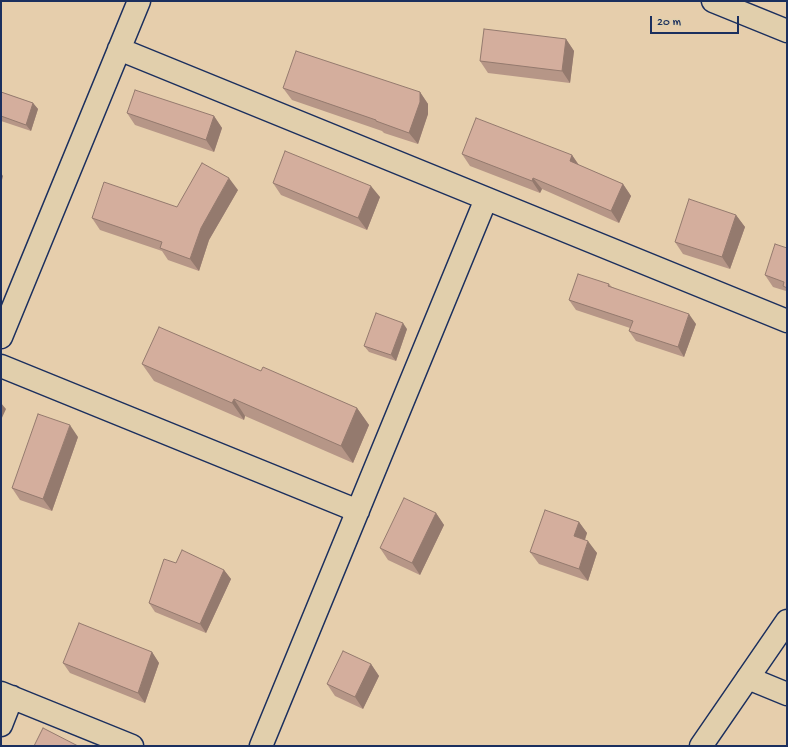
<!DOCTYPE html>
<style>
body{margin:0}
#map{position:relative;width:788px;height:747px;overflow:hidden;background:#e6ceac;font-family:"Gochi Hand",sans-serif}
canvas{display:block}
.frame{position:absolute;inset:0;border:2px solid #1b2f5e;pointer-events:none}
.scale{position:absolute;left:650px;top:16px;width:89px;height:18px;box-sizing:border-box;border:2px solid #1b2f5e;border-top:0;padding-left:5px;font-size:12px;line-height:14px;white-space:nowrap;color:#1b2f5e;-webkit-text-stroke:3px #e1cfac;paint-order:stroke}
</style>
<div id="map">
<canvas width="788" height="747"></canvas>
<div class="frame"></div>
<div class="scale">20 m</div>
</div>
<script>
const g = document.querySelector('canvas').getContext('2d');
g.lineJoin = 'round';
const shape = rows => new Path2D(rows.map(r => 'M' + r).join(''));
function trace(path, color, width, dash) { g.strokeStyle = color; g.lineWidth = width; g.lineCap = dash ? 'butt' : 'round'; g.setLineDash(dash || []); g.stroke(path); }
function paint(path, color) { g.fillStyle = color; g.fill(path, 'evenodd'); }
const street = shape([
 [713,1,787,31],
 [119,49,787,321],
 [1,337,139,1],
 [1,366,358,511],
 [748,678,787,694],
 [1,693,132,746],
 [1,725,12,697],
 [261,746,486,199]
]);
const secondary = shape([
 [701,746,787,621]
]);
trace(street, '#1b2f5e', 25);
trace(secondary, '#1b2f5e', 25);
trace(street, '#e1cfac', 22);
trace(secondary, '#e1cfac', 22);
paint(shape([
 [566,39,574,51,570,83,488,73,480,61],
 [283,88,420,92,428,104,428,114,418,144,384,133,382,131,292,100],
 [1,92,33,103,38,109,31,131,1,121],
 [127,113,214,116,222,128,214,152,135,125],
 [462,154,572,155,579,165,623,184,631,196,619,223,542,189,540,193,470,166],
 [273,183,380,197,367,230,281,195],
 [238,190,209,240,199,271,168,260,162,251,100,230,92,218,177,207],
 [736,215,745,227,730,269,683,254,675,242],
 [787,248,787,292,786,291,773,287,765,275],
 [609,284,612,287,696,324,684,357,636,341,629,331,630,328,576,310,569,300],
 [407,329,396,361,369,352,364,346],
 [142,364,261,371,357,408,369,425,353,463,245,416,244,420,154,381],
 [78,437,52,511,20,500,12,488],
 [436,513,444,525,420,575,388,560,380,548],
 [579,522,587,533,585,540,597,553,588,581,539,564,530,552],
 [176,563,224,570,231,579,206,633,155,612,149,603],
 [152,652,159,663,145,703,70,673,63,663],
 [371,664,379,676,363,709,335,696,327,684]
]), '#b69687');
paint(shape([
 [566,39,574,51,570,83,562,71],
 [420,92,428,104,428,114,418,144,409,133],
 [33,103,38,109,31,131,26,125],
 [214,116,222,128,214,152,206,140],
 [572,155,580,167,570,161],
 [1,173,3,176,1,184],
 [229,178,238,190,209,240,199,271,190,259,201,228],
 [533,178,542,189,540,193,532,181],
 [623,184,631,196,619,223,611,211],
 [371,186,380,197,367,230,358,218],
 [736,215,745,227,730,269,722,257],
 [689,314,696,324,684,357,678,347],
 [403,323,407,329,396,361,391,355],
 [234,399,245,416,244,420,232,403],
 [1,403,6,409,1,420],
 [357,408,369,425,353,463,341,446],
 [70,425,78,437,52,511,43,499],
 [436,513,444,525,420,575,412,563],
 [579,522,587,533,582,548,574,536],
 [588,541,597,553,588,581,579,569],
 [224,570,231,579,206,633,200,624],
 [152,652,159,663,145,703,138,693],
 [371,664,379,676,363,709,355,697]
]), '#947a6e');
const building = shape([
 [484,29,566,39,562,71,480,61,484,29],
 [296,51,420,92,420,102,409,133,376,121,376,120,283,88,296,51],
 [135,90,214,116,206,140,127,113,135,90],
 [1,92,33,103,26,125,1,116,1,92],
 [476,118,572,155,570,161,623,184,611,211,533,178,532,181,462,154,476,118],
 [285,151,371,186,358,218,273,183,285,151],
 [202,163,229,178,201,228,190,259,160,248,162,242,92,218,104,182,177,207,202,163],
 [689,199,736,215,722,257,675,242,689,199],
 [775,244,787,248,787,288,783,286,784,282,765,275,775,244],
 [578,274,609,284,608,286,689,314,678,347,629,331,633,321,569,300,578,274],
 [376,313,403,323,391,355,364,346,376,313],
 [159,327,261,371,263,367,357,408,341,446,234,399,232,403,142,364,159,327],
 [38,414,70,425,43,499,12,488,38,414],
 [404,498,436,513,412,563,380,548,404,498],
 [545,510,579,522,574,536,588,541,579,569,530,552,545,510],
 [182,550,224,570,200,624,149,603,164,559,176,563,182,550],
 [79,623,152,652,138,693,63,663,79,623],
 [343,651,371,664,355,697,327,684,343,651],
 [43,728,78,746,34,746,43,728]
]);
paint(building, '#d4ae9d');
trace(building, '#947a6e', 1);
</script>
